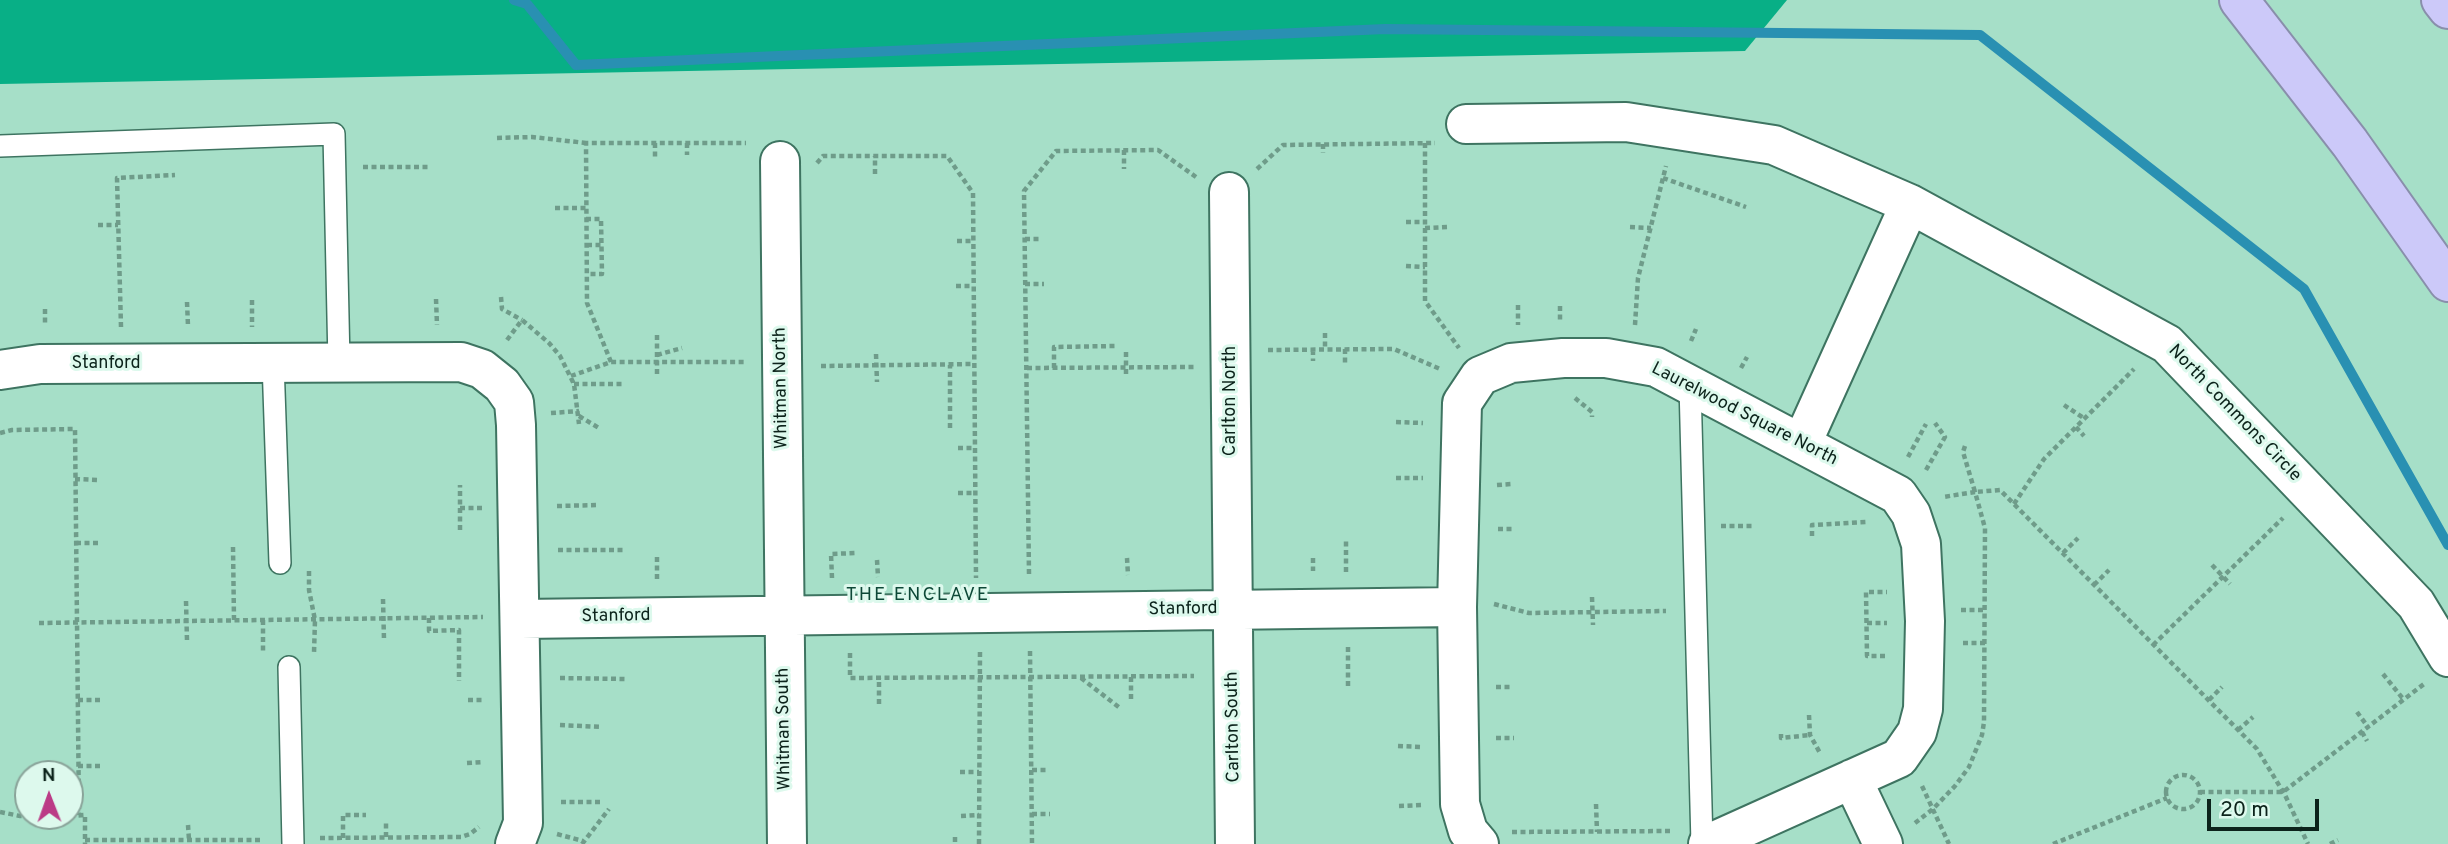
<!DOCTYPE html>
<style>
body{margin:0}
#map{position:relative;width:2448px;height:844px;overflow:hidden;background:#a6dfc8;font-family:Overpass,sans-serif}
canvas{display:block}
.north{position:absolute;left:14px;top:760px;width:70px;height:70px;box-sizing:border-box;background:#ddf9ed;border:2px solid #89a399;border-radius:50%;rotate:359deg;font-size:19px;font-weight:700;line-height:28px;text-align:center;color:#0c231b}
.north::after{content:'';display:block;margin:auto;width:24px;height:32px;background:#bb3b86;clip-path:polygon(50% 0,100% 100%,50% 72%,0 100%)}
.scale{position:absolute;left:2207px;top:799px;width:112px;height:32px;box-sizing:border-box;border:4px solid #0c231b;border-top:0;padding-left:9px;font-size:21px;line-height:24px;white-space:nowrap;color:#0c231b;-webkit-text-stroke:5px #ddf9ed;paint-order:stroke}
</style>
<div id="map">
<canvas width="2448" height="844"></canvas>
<div class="north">N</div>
<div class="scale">20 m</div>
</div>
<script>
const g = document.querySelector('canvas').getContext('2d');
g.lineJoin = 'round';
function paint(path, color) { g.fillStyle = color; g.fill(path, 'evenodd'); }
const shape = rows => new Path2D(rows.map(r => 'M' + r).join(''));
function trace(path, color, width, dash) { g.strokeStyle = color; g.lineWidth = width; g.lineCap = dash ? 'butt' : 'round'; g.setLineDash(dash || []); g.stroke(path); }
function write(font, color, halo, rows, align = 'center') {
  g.font = font + ' Overpass,sans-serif'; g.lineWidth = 6; g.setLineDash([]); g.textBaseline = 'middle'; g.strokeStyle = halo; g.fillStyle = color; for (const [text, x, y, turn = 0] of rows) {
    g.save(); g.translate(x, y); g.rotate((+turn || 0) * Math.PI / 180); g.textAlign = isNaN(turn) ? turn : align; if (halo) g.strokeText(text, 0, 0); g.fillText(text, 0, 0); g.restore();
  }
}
paint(shape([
 [0,0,1787,0,1745,51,0,84]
]), '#08af86');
trace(shape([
 [514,0,527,4,576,65,1385,29,1980,35,2304,289,2448,545]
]), '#2990b2', 10);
const lane = shape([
 [0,146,334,134,339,363],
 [273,362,280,563],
 [1690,385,1702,844],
 [289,667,293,844]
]);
const street = shape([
 [1466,124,1626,122,1774,145,1910,204],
 [780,161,787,844],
 [1229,192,1235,844],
 [0,370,40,364,461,362,482,369,502,385,514,402,516,425,523,823,515,844],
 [1802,443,1910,204,2167,344,2416,604,2448,657],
 [521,619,1457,607],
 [1852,779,1883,844],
 [1479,844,1468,831,1460,804,1457,607,1462,403,1480,376,1511,363,1563,358,1606,358,1656,367,1690,385,1898,495,1911,514,1921,544,1925,621,1923,709,1917,732,1899,758,1708,844]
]);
const highway = shape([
 [2239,0,2350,143,2448,282],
 [2441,0,2448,9]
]);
trace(lane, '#3e7461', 24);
trace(street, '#3e7461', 42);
trace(highway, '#898fab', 42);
trace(shape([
 [497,138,532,137,586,143],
 [655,143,655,158],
 [687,143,687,155],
 [1425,143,1425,301,1459,348],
 [1323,144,1323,153],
 [1124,150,1124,169],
 [817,163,823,156,947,156,973,193,976,578],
 [363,167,429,167],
 [1257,169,1283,145,1435,143],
 [875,174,875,156],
 [1663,178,1746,207],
 [555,208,586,208],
 [586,219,601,219,602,274,587,274],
 [1406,222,1425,222],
 [98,225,118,225],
 [1630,227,1651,228],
 [1425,228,1449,227],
 [1025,239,1042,239],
 [957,241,973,241],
 [587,245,601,245],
 [1406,266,1425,267],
 [1025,284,1044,284],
 [956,286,973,286],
 [501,297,502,309,522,320],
 [436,299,437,325],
 [252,300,252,327],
 [187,302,188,326],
 [1518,305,1518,325],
 [1560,306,1560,322],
 [45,309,45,325],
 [1635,325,1638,278,1666,166],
 [121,327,117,178,175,175],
 [1325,333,1325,350],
 [657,335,657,377],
 [507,340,522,320,549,343,560,356,574,384,579,424],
 [1691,341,1696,329],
 [1345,349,1345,363],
 [1268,350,1394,349,1440,369],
 [1313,350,1313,361],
 [1126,352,1126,377],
 [876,354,877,382],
 [657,355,682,348],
 [611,362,587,303,586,143,746,143],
 [821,366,974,364],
 [1027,368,1194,367],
 [1054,368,1054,347,1115,346],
 [1741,368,1747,357],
 [571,376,611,362,746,362],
 [574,384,623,384],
 [1575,398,1592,412,1592,417],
 [2064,405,2085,419],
 [551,413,579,411],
 [579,416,599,428],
 [1396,422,1423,423],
 [2076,427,2084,436],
 [950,428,950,365],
 [0,433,12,430,75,429,79,815],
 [1965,446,1963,452,1975,492,2000,490,2257,749,2285,795,2308,844],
 [958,448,975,448],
 [1908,457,1926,424],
 [1926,470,1945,437,1935,423],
 [1396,478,1423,478],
 [75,479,98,480],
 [1497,485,1511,484],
 [958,493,975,493],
 [2014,504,2044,459,2134,369],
 [557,506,599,505],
 [460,508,482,508],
 [1721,526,1752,526],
 [1498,529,1512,529],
 [460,530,460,485],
 [1812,536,1812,525,1866,522],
 [76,543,100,543],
 [233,547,234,620],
 [558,550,624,550],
 [2063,553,2078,538],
 [657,557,657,580],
 [1127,558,1128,575],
 [1313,558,1313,571],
 [877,560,878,577],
 [2212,565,2230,584],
 [309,571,309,590,315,620,314,653],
 [1346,572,1346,538],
 [1029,574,1024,191,1056,151,1158,150,1196,177],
 [832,578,831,554,857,553],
 [2094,585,2109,570],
 [1592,597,1593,625],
 [383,599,384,640],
 [186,601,187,641],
 [1494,604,1529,613,1666,611],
 [1961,610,1985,610],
 [429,618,429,631,459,630,459,681],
 [263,620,263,653],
 [39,623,483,617],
 [1867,623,1887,623],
 [1963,643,1985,643],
 [2153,645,2283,518],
 [1348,647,1348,687],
 [1030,651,1032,844],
 [850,653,850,678,1194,676],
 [1885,656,1867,656,1866,592,1887,592],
 [2383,674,2404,700],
 [1131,677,1131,701],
 [560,678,625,679],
 [1081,678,1120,708],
 [1496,687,1513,687],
 [78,700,102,700],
 [468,700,483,700],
 [2209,700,2222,687],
 [879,704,879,678],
 [2357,712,2368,727],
 [1809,715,1810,735,1820,753],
 [560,725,602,727],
 [2238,730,2253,717],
 [2362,732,2367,741],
 [1781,734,1781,738,1810,735],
 [1496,738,1514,738],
 [1398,746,1422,747],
 [467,763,483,762],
 [78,766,102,766],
 [1032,770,1049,770],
 [960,772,979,772],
 '2166 792a17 17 0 1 1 34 0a17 17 0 1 1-34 0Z',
 [1922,786,1949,844],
 [2200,792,2283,792,2424,684],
 [561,802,602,802],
 [1596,804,1597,832],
 [1399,806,1423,805],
 [0,812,20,816,61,816],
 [1032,814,1050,814],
 [70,816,85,815,85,844],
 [961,816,979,815],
 [1915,823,1933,809,1955,786,1969,767,1982,735,1984,722,1985,528,1975,492,1943,497],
 [188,825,189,840],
 [1512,832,1672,831],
 [557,834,583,841],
 [386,837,386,821],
 [955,837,955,844],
 [320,838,461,837,470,834,479,827],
 [343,838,343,815,366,815],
 [85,840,262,840],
 [582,844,609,809],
 [979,844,980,649],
 [2053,844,2167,798],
 [2330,844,2338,840]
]), '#6f9c8a', 4.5, [5, 3.5]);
trace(lane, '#fff', 21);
trace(street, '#fff', 38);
trace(highway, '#ccc9f9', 38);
write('18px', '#0c231b', '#ddf9ed', [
 ["Stanford",106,364],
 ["Whitman North",782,388,-91],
 ["Carlton North",1231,401,-90],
 ["North Commons Circle",2234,414,46],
 ["Laurelwood Square North",1744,415,27],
 ["Stanford",1183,610,-1],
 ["Stanford",616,617,-1],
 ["Carlton South",1234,727,-91],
 ["Whitman South",785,729,-91]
]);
g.letterSpacing = '2px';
write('19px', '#0d4837', '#ddf9ed', [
 ["THE ENCLAVE",918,596]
]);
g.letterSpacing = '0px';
</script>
